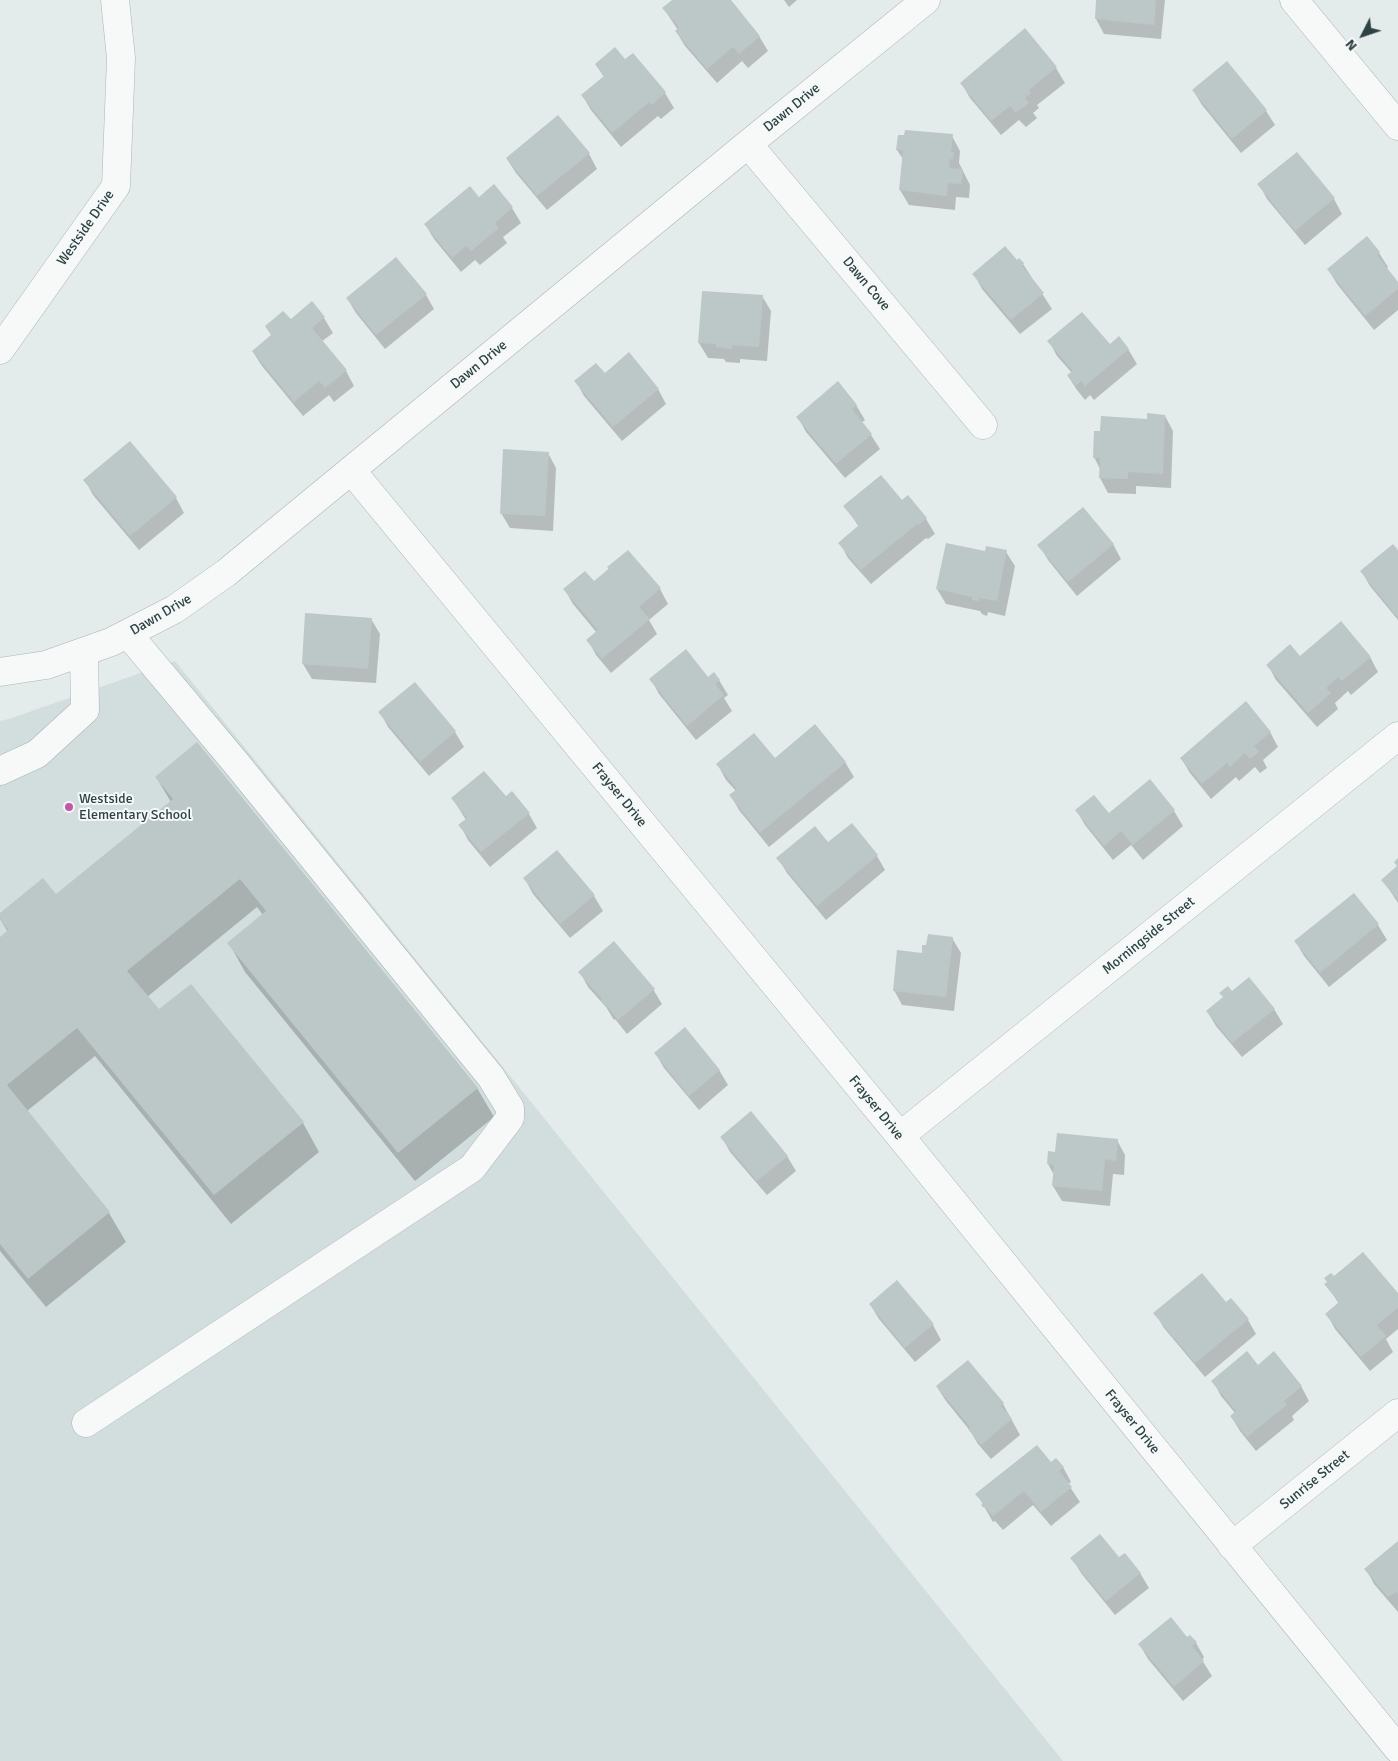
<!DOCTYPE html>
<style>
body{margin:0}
#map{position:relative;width:1398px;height:1761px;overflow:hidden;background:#e4ebeb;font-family:Signika,sans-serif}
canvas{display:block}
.north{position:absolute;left:1338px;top:10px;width:50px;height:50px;-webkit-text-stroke:4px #f4f8f8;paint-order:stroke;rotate:229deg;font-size:14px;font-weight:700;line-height:20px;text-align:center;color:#2d4242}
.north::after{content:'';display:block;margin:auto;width:18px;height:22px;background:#2d4242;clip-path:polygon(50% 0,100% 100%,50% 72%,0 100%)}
</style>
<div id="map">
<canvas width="1398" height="1761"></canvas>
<div class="north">N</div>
</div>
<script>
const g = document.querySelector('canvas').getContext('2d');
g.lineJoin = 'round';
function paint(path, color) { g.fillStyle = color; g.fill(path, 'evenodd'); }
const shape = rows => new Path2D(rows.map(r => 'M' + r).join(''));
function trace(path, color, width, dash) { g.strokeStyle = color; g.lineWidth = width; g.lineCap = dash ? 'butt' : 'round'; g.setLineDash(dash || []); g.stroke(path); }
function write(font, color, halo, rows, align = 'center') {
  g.font = font + ' Signika,sans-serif'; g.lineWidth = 4; g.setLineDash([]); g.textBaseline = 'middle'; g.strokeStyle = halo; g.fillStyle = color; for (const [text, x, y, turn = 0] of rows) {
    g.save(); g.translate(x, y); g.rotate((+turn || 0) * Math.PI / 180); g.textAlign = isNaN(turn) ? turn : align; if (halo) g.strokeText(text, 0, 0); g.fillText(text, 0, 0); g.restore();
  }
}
paint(shape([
 [175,661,1063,1761,0,1761,0,721,9,719]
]), '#d2dddd');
paint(shape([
 [673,0,729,0,759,36,768,51,748,68,742,61,717,83,685,46,676,31,678,30,664,9],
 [784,0,797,0,789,7],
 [1098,0,1165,0,1161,39,1104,34,1096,19],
 [1024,30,1056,68,1065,83,1037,105,1039,108,1033,113,1037,118,1026,127,1019,120,1001,135,970,98,962,84],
 [633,54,665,93,674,108,661,119,658,116,621,147,591,110,582,95,604,77,596,65,625,61],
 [1193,90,1266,111,1275,125,1241,153,1202,105],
 [558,117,589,154,597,169,547,210,516,173,507,159],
 [952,136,960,151,959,163,970,185,969,198,956,197,955,210,909,205,900,190,903,159,897,150],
 [1259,184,1334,199,1342,214,1305,245,1267,199],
 [494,186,512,208,521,223,503,237,507,243,480,265,475,260,461,272,434,239,425,224,479,199],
 [1367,237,1379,253,1388,267,1386,269,1398,284,1398,310,1374,330,1337,284,1328,269],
 [1017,262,1023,264,1052,309,1020,334,982,289,974,274],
 [426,295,434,309,385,349,356,313,347,298],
 [762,296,771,311,767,361,740,359,740,363,726,362,724,359,708,358,699,343],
 [312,303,324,318,333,333,321,342,346,371,354,386,334,402,329,395,303,416,262,366,253,352],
 [1049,341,1128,349,1137,364,1094,400,1090,395,1085,400,1077,390,1068,376,1072,373,1057,356],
 [576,381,658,389,666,404,622,441,584,396],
 [856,405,865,420,861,423,871,435,880,449,845,478,806,432,798,417],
 [1165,416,1173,431,1171,488,1136,486,1136,494,1108,493,1100,478,1100,469,1094,457,1148,420],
 [548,453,556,468,553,531,510,528,501,513],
 [85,480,176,498,184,513,139,550,93,495],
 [908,497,926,519,935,534,928,539,926,538,871,584,848,558,840,543,859,527,845,506,901,502],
 [1113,544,1121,559,1077,596,1048,560,1039,545],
 [628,551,660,589,668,604,649,620,657,634,611,673,596,655,588,640,597,633,573,604,565,590,593,583],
 [986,552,1006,552,1015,566,1005,616,988,612,987,616,982,614,980,611,946,604,937,589],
 [1398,552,1398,620,1370,586,1362,572],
 [371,619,380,634,376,683,312,679,303,664],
 [1370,657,1378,672,1351,695,1348,691,1335,703,1338,709,1317,727,1276,680,1268,665,1300,658],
 [708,678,719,680,728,695,724,698,732,711,696,740,659,694,651,679],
 [415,683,455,732,464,747,429,776,388,727,380,712],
 [1270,732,1278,747,1263,760,1267,768,1260,773,1255,767,1239,781,1236,777,1211,799,1190,773,1181,758],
 [775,760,845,762,854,777,769,847,739,810,731,796,736,791,726,780,718,765],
 [156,777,477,1088,494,1117,415,1181,245,972,229,943,263,915,257,907,147,997,159,1011,191,985,303,1123,319,1152,231,1224,95,1056,27,1111,109,1213,126,1242,46,1307,0,1251,0,938,8,932,0,919,0,914,56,896,171,802],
 [1150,781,1174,811,1183,826,1143,860,1131,845,1113,860,1085,825,1077,811,1109,815],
 [506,798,529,814,537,828,490,867,468,840,460,825,466,820,453,799],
 [557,852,594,896,603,911,570,938,533,894,525,879],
 [877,856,885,870,826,920,787,873,778,858],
 [1398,867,1398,903,1383,880],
 [1353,894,1378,925,1387,940,1329,987,1304,956,1296,942],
 [952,938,961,953,954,1011,902,1005,894,990,923,954],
 [580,972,653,989,662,1004,627,1034,615,1019,614,1020,606,1007,588,987],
 [1232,992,1274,1009,1283,1024,1242,1057,1216,1026,1207,1011],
 [656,1054,719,1070,728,1085,699,1110,664,1068],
 [722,1137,787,1156,796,1171,767,1195,730,1152],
 [1117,1140,1125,1155,1124,1175,1113,1174,1110,1206,1062,1201,1053,1186,1054,1175,1048,1164,1057,1153],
 [1334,1278,1398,1295,1398,1329,1386,1339,1393,1352,1370,1371,1335,1329,1327,1314,1339,1304,1326,1284],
 [870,1304,933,1325,941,1340,915,1362,879,1319],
 [1226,1304,1248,1320,1256,1334,1205,1377,1164,1328,1155,1313],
 [968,1362,1003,1404,1020,1435,991,1459,978,1444,971,1432,946,1401,937,1387],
 [1258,1366,1301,1386,1309,1401,1292,1416,1294,1420,1256,1451,1240,1431,1231,1416,1235,1413,1221,1396,1213,1381],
 [1051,1464,1063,1467,1071,1482,1068,1484,1080,1502,1051,1526,1033,1505,1003,1530,995,1521,993,1522,977,1494],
 [1398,1542,1398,1612,1374,1584,1366,1569],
 [1072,1558,1119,1559,1140,1573,1149,1588,1115,1615,1081,1573],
 [1187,1639,1196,1643,1204,1657,1202,1660,1212,1676,1183,1701,1148,1659,1140,1645]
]), '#0003');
paint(shape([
 [672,0,731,0,760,36,739,54,733,47,707,69,675,31,679,27,662,8],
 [1096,0,1156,0,1154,25,1095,19],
 [1025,28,1057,67,1029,90,1031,93,1025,98,1029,103,1016,113,1010,106,991,121,960,83],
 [615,47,625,59,633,53,666,92,652,105,649,102,612,133,581,95,604,76,595,64],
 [1227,61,1267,110,1232,139,1192,90],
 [558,115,590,153,537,196,506,158],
 [905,130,953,134,951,152,954,152,953,159,950,159,949,168,963,169,961,184,948,183,947,196,899,190,903,150,896,150,898,135,904,135],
 [1297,152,1335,198,1295,231,1257,184],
 [494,184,513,207,495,223,499,228,471,251,466,246,452,258,424,224,470,186,479,197],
 [1367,236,1380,252,1377,255,1398,282,1398,289,1365,316,1327,269],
 [1005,246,1017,260,1019,258,1024,263,1022,266,1044,293,1011,320,972,274],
 [396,257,427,294,376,335,346,298],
 [702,291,763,295,759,347,732,345,732,349,716,347,716,344,698,343],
 [312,301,325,317,312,328,347,370,325,388,319,381,294,402,252,351,271,335,265,326,283,311,291,319],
 [1082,312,1110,344,1119,336,1129,349,1085,386,1081,381,1076,386,1067,375,1073,371,1047,341],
 [629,352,659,389,613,427,574,381,596,363,605,373],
 [838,381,857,405,852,409,872,434,836,464,796,417],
 [1147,413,1165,415,1163,474,1128,472,1128,479,1099,478,1100,458,1093,458,1094,431,1100,431,1101,416,1147,419],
 [130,441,177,497,130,536,83,480],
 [503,449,549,452,545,516,500,514],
 [881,475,902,500,908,495,927,518,919,525,917,524,861,570,838,543,859,525,843,506],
 [1083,507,1114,544,1068,582,1037,545],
 [946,543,985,551,986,546,1007,550,997,601,979,598,979,601,972,600,972,597,936,589],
 [1393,544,1398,550,1398,618,1360,571],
 [628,550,661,588,639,607,650,619,602,659,586,640,598,630,563,589,585,571,594,581,609,569,607,567],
 [305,613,372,618,368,669,302,664],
 [1341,621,1371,657,1342,681,1338,677,1326,688,1331,693,1308,713,1266,665,1290,644,1300,656],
 [686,649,708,677,714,672,720,680,715,684,724,695,687,726,649,679],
 [415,682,456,731,420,762,378,712],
 [1246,701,1271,732,1254,746,1259,752,1250,759,1245,753,1230,767,1227,763,1202,784,1180,758],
 [815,724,846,762,760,833,729,795,737,789,716,764,754,733,775,758],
 [197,742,478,1088,398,1153,227,943,266,911,240,879,127,971,159,1009,191,984,304,1122,214,1195,77,1028,7,1085,110,1212,28,1279,0,1244,0,937,8,930,0,919,0,913,43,878,56,894,173,799,155,777],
 [484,771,506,796,512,791,530,813,481,852,458,825,467,818,451,798],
 [1150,779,1175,810,1133,845,1121,831,1104,846,1075,810,1094,795,1109,813],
 [852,823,878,855,817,906,776,858,815,826,828,842],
 [557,850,595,895,560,924,523,878],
 [1398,858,1398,900,1381,880,1397,866,1394,862],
 [1354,893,1379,924,1320,973,1294,941],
 [928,934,953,937,946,997,893,991,897,950,922,953,922,945,926,945],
 [614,941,655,989,618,1020,606,1005,605,1006,601,1001,602,999,578,972],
 [1249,977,1275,1009,1232,1043,1206,1011,1223,997,1219,993,1228,986,1232,991],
 [685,1027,720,1070,689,1096,654,1053],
 [751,1111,788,1156,757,1181,720,1137],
 [1057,1133,1118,1139,1116,1161,1105,1159,1102,1191,1052,1186,1054,1165,1047,1164,1048,1151,1055,1152],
 [1363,1252,1398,1293,1398,1308,1377,1325,1386,1336,1361,1357,1325,1314,1339,1302,1324,1284,1327,1282,1324,1278,1331,1273,1334,1276],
 [1202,1273,1226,1302,1231,1298,1249,1319,1195,1363,1153,1313],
 [897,1280,934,1324,905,1348,869,1304],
 [1247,1351,1258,1365,1274,1351,1302,1386,1284,1401,1287,1405,1247,1437,1230,1416,1236,1411,1211,1381],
 [968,1360,1004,1403,1001,1406,1012,1419,981,1445,968,1429,970,1427,936,1386],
 [1037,1445,1051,1462,1056,1458,1064,1467,1059,1471,1072,1487,1041,1512,1024,1491,993,1516,985,1507,984,1508,981,1505,983,1503,975,1494],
 [1100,1534,1119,1557,1125,1553,1141,1573,1106,1601,1070,1558],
 [1398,1541,1398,1594,1396,1592,1388,1597,1364,1569],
 [1171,1617,1187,1637,1190,1635,1197,1642,1192,1646,1204,1661,1174,1687,1138,1644]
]), '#bcc7c7');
const minor = shape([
 [1294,0,1398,126],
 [748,144,983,425],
 [0,350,116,186,121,58,115,0],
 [351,470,900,1136,1398,1749],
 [0,672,46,665,111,642,175,609,226,573,748,144,926,0],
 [0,771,37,754,85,710,84,652],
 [900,1136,1398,736],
 [86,1423,472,1168,510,1118,510,1108,491,1077,236,763,128,634],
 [1232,1546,1398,1413]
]);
trace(minor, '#a9b5b5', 29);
trace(minor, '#f7f9f9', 28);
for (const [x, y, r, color] of [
 [69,807,5,"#c554aa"]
]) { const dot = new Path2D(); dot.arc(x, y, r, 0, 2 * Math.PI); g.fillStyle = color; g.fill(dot); trace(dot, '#f4f8f8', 2); }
write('14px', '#2d4242', '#f4f8f8', [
 ["Dawn Drive",792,108,-39],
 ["Westside Drive",86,228,-55],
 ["Dawn Cove",866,284,50],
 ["Dawn Drive",479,365,-39],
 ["Dawn Drive",161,615,-30],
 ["Frayser Drive",619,795,51],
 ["Morningside Street",1149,936,-39],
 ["Frayser Drive",876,1108,51],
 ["Frayser Drive",1132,1422,51],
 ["Sunrise Street",1315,1480,-39]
]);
write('14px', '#2d4242', '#f4f8f8', [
 ["Westside",79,799],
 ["Elementary School",79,815]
], 'left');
</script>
